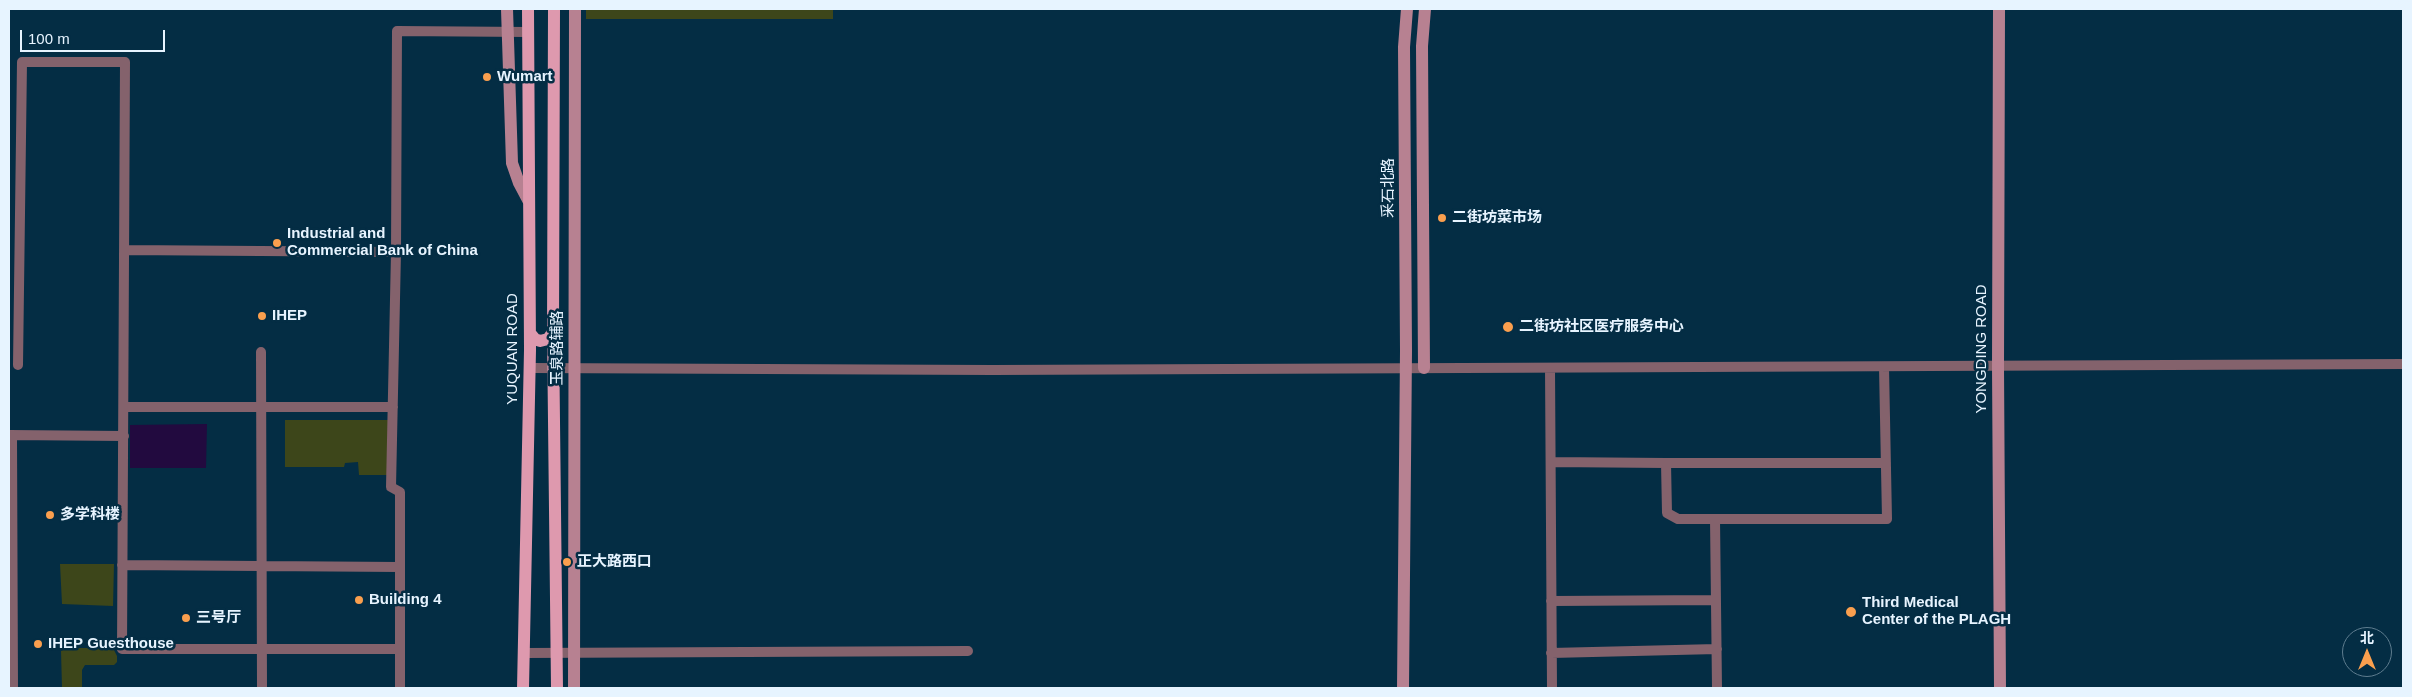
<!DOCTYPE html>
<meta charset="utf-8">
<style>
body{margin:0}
#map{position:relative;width:2412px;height:697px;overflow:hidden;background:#042d44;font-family:Arial,"Noto Sans SC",sans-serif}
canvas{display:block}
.frame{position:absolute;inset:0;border:10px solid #e7f4ff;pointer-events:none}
.north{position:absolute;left:2342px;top:627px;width:50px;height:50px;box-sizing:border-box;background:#042d44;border:1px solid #5f7d8f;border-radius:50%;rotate:0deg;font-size:14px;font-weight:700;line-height:20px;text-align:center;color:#e7f4ff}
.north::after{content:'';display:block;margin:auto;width:18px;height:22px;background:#fa9f4e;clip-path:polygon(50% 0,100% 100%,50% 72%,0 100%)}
.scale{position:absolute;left:20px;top:30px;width:145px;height:22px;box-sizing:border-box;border:2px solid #e7f4ff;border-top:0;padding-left:6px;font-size:15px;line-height:18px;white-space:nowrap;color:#e7f4ff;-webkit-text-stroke:4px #042d44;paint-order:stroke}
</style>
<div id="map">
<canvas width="2412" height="697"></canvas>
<div class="frame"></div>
<div class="north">北</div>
<div class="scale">100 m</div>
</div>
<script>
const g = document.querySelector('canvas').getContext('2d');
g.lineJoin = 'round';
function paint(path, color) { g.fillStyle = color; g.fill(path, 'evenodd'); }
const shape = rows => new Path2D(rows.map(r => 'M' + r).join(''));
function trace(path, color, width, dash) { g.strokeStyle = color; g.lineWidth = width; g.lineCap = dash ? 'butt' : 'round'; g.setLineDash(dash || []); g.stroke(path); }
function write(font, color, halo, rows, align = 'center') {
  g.font = font + ' Arial,"Noto Sans SC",sans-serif'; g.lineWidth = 5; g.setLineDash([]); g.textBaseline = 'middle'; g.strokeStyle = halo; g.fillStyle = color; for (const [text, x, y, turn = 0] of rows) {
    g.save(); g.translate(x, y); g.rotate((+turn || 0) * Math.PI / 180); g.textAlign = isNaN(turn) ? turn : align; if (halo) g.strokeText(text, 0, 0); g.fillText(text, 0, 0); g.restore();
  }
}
paint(shape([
 [586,9,833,9,833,19,586,19],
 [285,420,389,420,389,475,359,475,358,462,345,463,344,467,285,467],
 [60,564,114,564,113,606,62,604],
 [67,648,113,648,117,656,117,662,114,665,85,665,82,670,82,688,62,688,61,651]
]), '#3d461a');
paint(shape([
 [207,424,206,468,130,468,130,425]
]), '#220a3f');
trace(shape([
 [124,250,396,252,391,487,400,492,400,688],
 [396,252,397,31,528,32],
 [261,352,262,688],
 [18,365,22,62,125,62,122,649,400,649],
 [1884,367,1887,519,1678,519,1667,513,1666,463,1886,463],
 [530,368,993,370,2403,364],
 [1550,368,1552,688],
 [124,407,393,407],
 [9,435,124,436],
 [12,435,13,688],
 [1551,462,1666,463],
 [1715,519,1717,688],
 [122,565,400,567],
 [1551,601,1716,600],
 [524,653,968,651],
 [1551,653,1717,649]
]), '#84626c', 10);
trace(shape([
 [507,9,512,163,519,183,528,200],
 [1999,9,1998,366,2000,688],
 [1424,368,1422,46,1425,9],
 [574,688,575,9],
 [1403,688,1406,351,1404,47,1407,9]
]), '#b78191', 12);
trace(shape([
 [554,9,553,332,557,688],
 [530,333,535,339,540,341,548,339,553,332],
 [523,688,530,350,528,9]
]), '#de99ae', 12);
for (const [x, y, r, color] of [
 [487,77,5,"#fa9f4e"],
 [1442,218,5,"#fa9f4e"],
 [277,243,5,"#fa9f4e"],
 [262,316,5,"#fa9f4e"],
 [1508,327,6,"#fa9f4e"],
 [50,515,5,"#fa9f4e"],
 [567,562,5,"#fa9f4e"],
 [359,600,5,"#fa9f4e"],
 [1851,612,6,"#fa9f4e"],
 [186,618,5,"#fa9f4e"],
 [38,644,5,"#fa9f4e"]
]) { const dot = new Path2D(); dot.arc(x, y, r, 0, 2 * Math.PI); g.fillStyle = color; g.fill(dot); trace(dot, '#042d44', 2); }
write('bold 15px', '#e7f4ff', '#042d44', [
 ["Wumart",497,77],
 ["二街坊菜市场",1452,218],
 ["Industrial and",287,234],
 ["Commercial Bank of China",287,251],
 ["IHEP",272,316],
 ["二街坊社区医疗服务中心",1519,327],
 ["多学科楼",60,515],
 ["正大路西口",577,562],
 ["Building 4",369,600],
 ["Third Medical",1862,603],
 ["Center of the PLAGH",1862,620],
 ["三号厅",196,618],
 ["IHEP Guesthouse",48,644]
], 'left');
write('15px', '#e7f4ff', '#042d44', [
 ["采石北路",1389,188,-90],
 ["玉泉路辅路",558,348,-90],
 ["YUQUAN ROAD",513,349,-90],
 ["YONGDING ROAD",1982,349,-90]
]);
</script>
